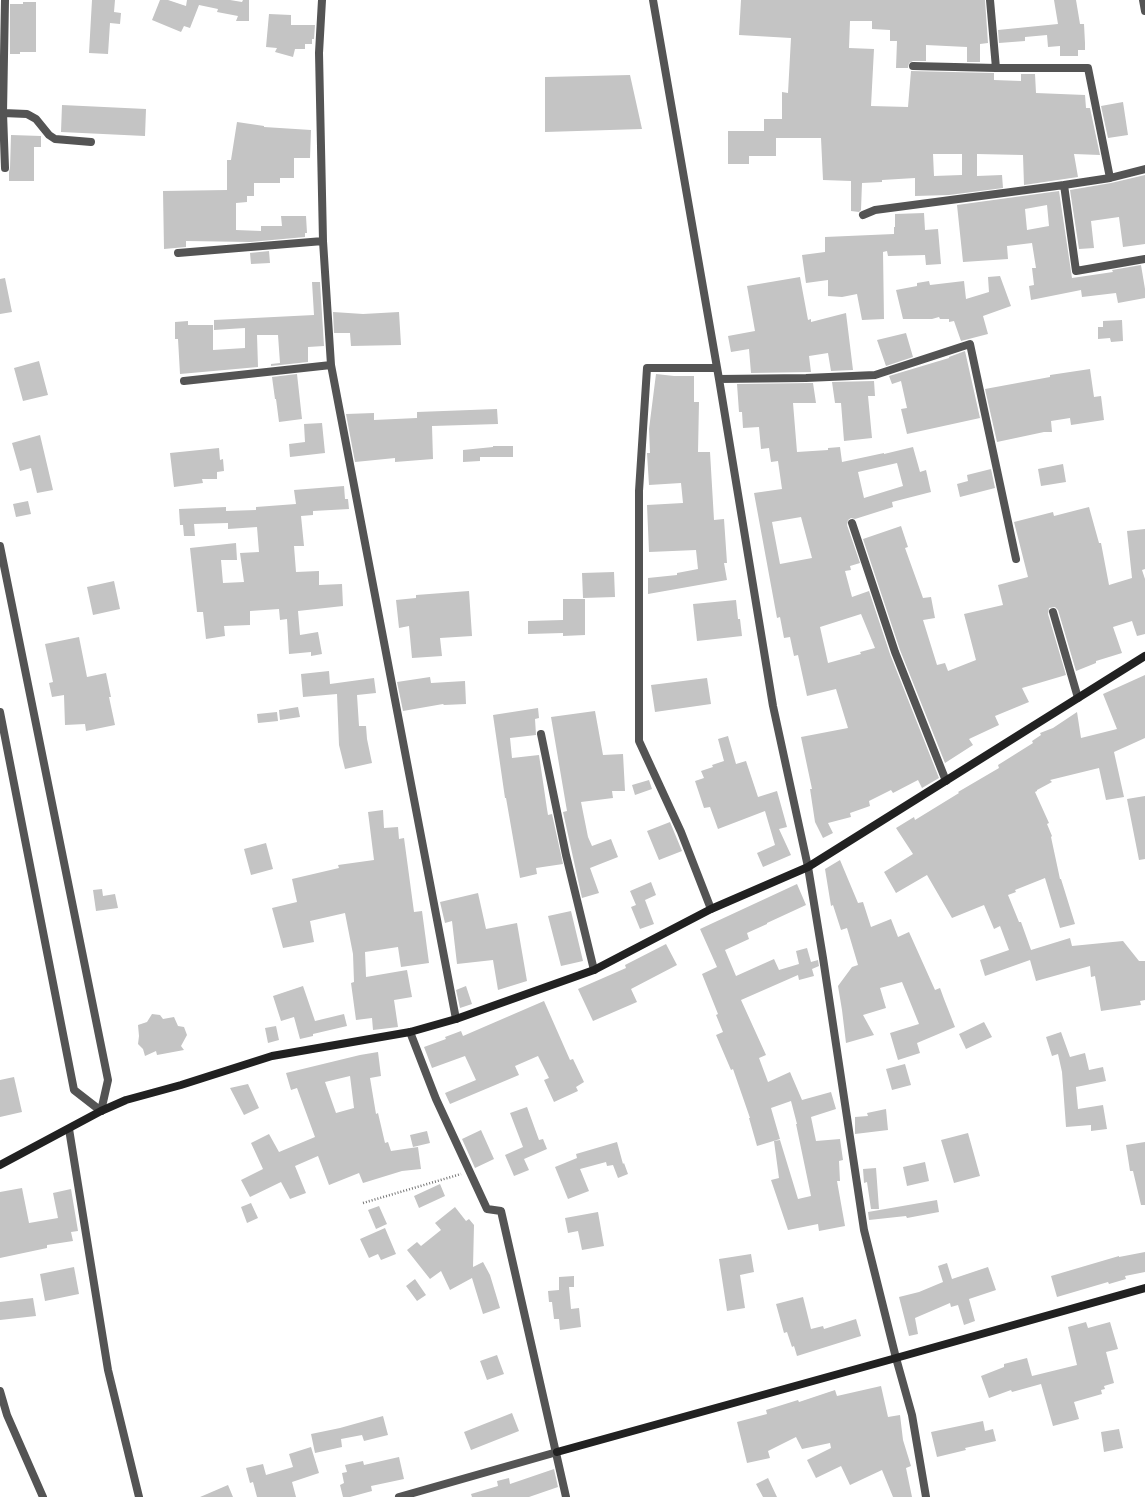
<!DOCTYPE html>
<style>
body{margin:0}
canvas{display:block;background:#fff}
</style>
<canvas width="1145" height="1497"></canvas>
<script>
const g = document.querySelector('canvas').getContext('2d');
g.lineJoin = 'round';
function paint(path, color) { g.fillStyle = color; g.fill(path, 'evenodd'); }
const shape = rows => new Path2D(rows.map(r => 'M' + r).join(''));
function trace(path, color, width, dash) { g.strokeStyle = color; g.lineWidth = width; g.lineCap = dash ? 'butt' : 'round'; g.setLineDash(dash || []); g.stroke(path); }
paint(shape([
 [92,0,115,0,114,12,121,13,120,24,110,23,108,54,89,53],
 [160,0,168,0,186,6,187,0,230,0,242,2,243,0,249,0,249,21,236,21,238,16,217,12,218,9,199,5,190,28,184,26,181,32,152,20],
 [741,0,985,0,988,43,980,44,980,62,967,62,967,47,926,45,926,61,913,61,909,63,908,68,896,68,897,41,890,41,890,30,872,29,872,21,850,21,849,48,874,49,871,106,908,107,911,71,994,73,994,80,1021,81,1021,74,1035,74,1036,93,1085,95,1086,108,1090,108,1100,155,1074,154,1078,177,1024,185,1023,155,977,154,977,176,1002,175,1003,188,949,195,915,196,915,178,882,180,882,182,862,183,861,210,859,212,851,211,851,181,823,180,821,138,776,138,776,156,749,156,749,164,728,164,728,131,764,131,764,119,782,119,782,92,788,93,791,38,739,35],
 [933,154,962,154,962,175,934,176],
 [1054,0,1076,0,1080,24,1084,24,1085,43,1085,50,1078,50,1078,56,1060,56,1060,46,1048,47,1047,35,1025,37,1025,41,999,43,998,30,1058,24],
 [23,2,36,2,36,52,20,52,20,54,10,54,10,4,23,4],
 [269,14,291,15,291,25,315,25,314,39,312,39,312,44,305,44,305,49,295,49,293,57,275,52,277,48,266,47],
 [630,75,642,129,545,132,545,77],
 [1123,102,1128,135,1108,138,1101,106],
 [62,105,146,109,145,136,61,132],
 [237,122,264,126,264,127,311,130,310,158,294,158,294,178,280,178,280,183,254,183,254,196,247,196,247,202,236,203,236,230,261,231,261,226,282,226,281,216,306,216,307,233,305,233,305,237,250,242,186,241,186,247,164,249,163,191,227,190,227,160,231,160],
 [11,135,41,136,41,147,34,147,34,181,9,181,9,172,10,168],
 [1145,175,1145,244,1123,247,1119,217,1091,221,1094,248,1079,249,1070,190,1111,183],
 [1059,191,1072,278,1113,272,1112,270,1141,265,1145,289,1145,298,1118,303,1116,293,1082,297,1081,290,1031,300,1029,286,1034,285,1032,268,1036,268,1032,243,1007,246,1008,259,963,262,957,205],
 [1047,205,1049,226,1027,230,1025,209],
 [924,213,925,230,938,229,941,264,926,265,925,255,888,256,887,251,883,252,884,319,862,320,857,294,842,297,828,296,828,280,806,283,802,255,825,252,825,237,894,234,894,227,895,227,895,214],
 [269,251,270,263,251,264,250,253],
 [1000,276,1011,306,983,316,988,334,961,341,954,321,949,322,949,319,940,319,939,317,932,319,903,319,896,290,917,286,917,283,929,281,930,285,964,281,966,299,989,292,988,277],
 [800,277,808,320,811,319,811,322,846,313,853,370,831,371,828,353,809,356,811,372,751,373,749,349,731,352,728,336,755,331,747,286],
 [5,278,12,312,0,314,0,279],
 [312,282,320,282,324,346,308,347,308,362,271,366,271,364,280,363,278,335,257,335,258,367,180,374,178,339,175,339,175,322,188,321,188,325,213,325,213,350,245,348,245,328,214,330,214,320,314,315],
 [333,312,363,314,399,312,401,345,351,346,350,333,334,333],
 [1122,320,1123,341,1111,342,1110,338,1098,339,1098,327,1103,327,1103,321],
 [906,333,913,357,886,366,877,340],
 [965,351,980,418,907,434,901,409,907,408,901,381,892,384,889,376,949,358,949,357],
 [39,361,48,395,23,401,14,368],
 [1090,369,1094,397,1101,396,1104,420,1071,425,1070,418,1051,421,1052,432,1044,432,997,442,985,389,1050,377,1050,375],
 [297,374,302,419,279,422,276,399,275,399,272,377],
 [656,374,674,376,694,376,694,402,699,402,698,452,710,452,714,520,724,519,727,563,724,563,727,580,648,594,648,578,677,575,677,573,698,569,696,550,649,552,647,505,683,503,681,483,649,485,647,453,650,453,649,429],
 [874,381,875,396,868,396,872,438,844,441,841,403,835,403,832,382],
 [813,383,816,403,793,403,797,452,828,450,828,448,840,447,842,462,884,453,884,454,913,447,920,472,926,470,931,492,892,502,893,507,855,519,851,518,848,520,847,525,860,563,850,566,851,570,845,571,852,597,869,591,890,654,939,778,922,788,918,780,893,793,891,790,869,801,870,806,850,813,851,817,828,823,833,833,823,838,815,822,810,789,812,789,801,737,848,728,836,689,807,696,798,655,794,656,790,637,784,638,780,617,777,618,754,493,782,489,778,461,771,462,769,448,761,449,759,427,743,428,742,412,739,412,737,384],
 [897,463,903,486,864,498,858,472],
 [801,517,812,558,780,564,772,522],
 [861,614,875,648,860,652,861,654,828,663,820,627],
 [497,409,498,424,432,426,433,459,395,462,395,458,355,462,346,414,374,413,374,420,417,418,417,412],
 [322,423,325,453,290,457,289,444,305,442,304,424],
 [40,435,53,490,37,493,31,468,20,471,12,443],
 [493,446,513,446,513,457,480,457,480,461,463,462,463,450,493,447],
 [219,448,220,460,223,459,224,471,217,472,217,479,202,479,203,483,174,487,170,453],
 [1063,464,1066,482,1041,486,1038,469],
 [991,469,995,488,960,497,957,484,968,481,967,475],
 [344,486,345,499,348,499,349,509,313,511,313,515,301,516,304,546,294,546,296,572,319,571,319,585,342,584,343,606,298,611,300,635,318,632,322,654,311,656,311,652,289,654,287,619,280,620,279,609,250,611,250,625,224,626,225,636,206,639,203,612,197,612,190,548,236,543,237,560,221,560,223,583,244,582,240,553,259,552,257,527,228,529,228,523,194,524,195,536,184,536,183,525,180,525,179,509,226,507,226,511,256,510,256,507,296,504,294,490],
 [28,501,31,514,16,517,13,504],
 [1089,507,1099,543,1101,543,1109,585,1132,578,1127,531,1145,529,1145,569,1142,570,1145,579,1145,634,1137,636,1132,621,1113,627,1122,653,1096,661,1096,663,1076,671,1058,610,1055,607,1049,608,1048,614,1066,675,1022,688,1029,702,995,716,999,725,969,739,973,745,945,763,900,650,863,539,901,526,908,547,905,548,923,598,931,597,935,618,923,620,937,665,945,663,948,671,976,660,964,614,1003,605,998,585,1028,577,1014,522,1053,512,1054,516],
 [614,572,615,597,583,598,582,573],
 [114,581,120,609,93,615,87,587],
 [469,591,472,636,440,638,442,656,412,658,409,626,399,628,396,600,416,598,416,595],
 [563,599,585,599,585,635,563,636,563,633,528,634,528,621,563,620],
 [736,600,738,619,740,619,742,636,697,641,693,604],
 [79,637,87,677,106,673,111,697,109,697,115,725,86,731,85,724,65,725,64,695,52,697,49,683,53,682,45,644],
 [329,671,330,684,374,678,376,693,357,695,359,726,366,726,367,739,372,763,345,769,339,745,337,694,303,697,301,674],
 [1145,675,1145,738,1114,752,1124,797,1106,800,1099,768,1050,780,1052,782,1037,790,1037,791,1035,792,1049,823,1047,824,1052,836,1051,837,1060,879,1061,879,1075,924,1060,928,1045,878,1015,890,1016,892,1008,895,1019,922,1021,922,1031,950,1070,938,1072,946,1123,941,1139,961,1145,961,1145,1000,1140,1001,1141,1005,1101,1011,1095,976,1091,977,1090,966,1036,981,1030,960,985,976,980,960,1009,950,1000,926,994,929,984,905,952,918,927,875,896,893,884,872,913,854,896,828,914,817,915,820,959,793,958,792,999,768,998,765,1033,743,1032,741,1041,735,1040,733,1053,728,1077,712,1081,738,1117,729,1103,694],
 [430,677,431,683,465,681,466,704,444,705,443,704,403,711,397,682],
 [707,678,711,704,655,712,651,685],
 [298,707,300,717,280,720,279,710],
 [538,708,539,718,535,719,536,735,510,738,512,758,539,755,547,809,548,815,552,814,563,864,536,868,537,874,520,878,506,798,505,798,493,715],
 [595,711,603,755,623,754,625,791,612,791,613,798,581,802,588,837,592,846,611,839,618,857,590,868,599,893,582,898,563,812,567,811,551,717],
 [277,712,278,721,258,723,257,714],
 [728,736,736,764,746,761,758,797,777,791,787,827,779,829,791,855,763,867,757,853,775,845,765,811,718,829,710,807,704,808,695,781,704,778,701,771,713,767,712,765,724,761,718,739],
 [649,780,652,789,635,795,632,785],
 [1145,796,1145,859,1139,860,1127,799],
 [383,810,384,828,398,827,399,839,404,838,414,912,422,911,429,963,401,967,398,947,365,952,366,977,407,970,412,997,394,1000,398,1027,373,1030,372,1018,356,1020,351,983,354,982,353,954,345,913,310,921,314,942,283,948,272,908,297,902,292,879,339,868,338,865,374,860,368,812],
 [670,822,682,851,659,860,647,831],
 [266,843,273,869,251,875,244,849],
 [840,860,858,903,863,902,871,927,891,919,898,937,909,932,935,990,940,988,944,999,955,1027,917,1043,920,1053,898,1060,890,1033,919,1024,902,982,880,988,886,1008,863,1015,874,1035,846,1043,842,1010,838,986,852,967,858,965,847,928,841,930,833,905,831,906,825,869],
 [651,882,656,895,645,900,654,924,640,929,631,907,636,905,630,891],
 [797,884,806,905,767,923,767,924,747,933,749,939,725,950,736,976,774,959,779,970,799,964,796,951,807,948,811,962,818,960,819,966,812,969,814,976,799,980,798,975,741,1000,766,1055,759,1058,768,1082,790,1072,802,1100,831,1092,836,1109,811,1117,816,1141,840,1139,843,1160,839,1161,840,1181,837,1181,845,1226,819,1231,818,1224,788,1230,771,1180,779,1178,774,1141,780,1140,798,1199,811,1196,796,1124,797,1124,791,1101,771,1108,780,1139,757,1146,749,1118,750,1118,733,1069,731,1070,716,1035,723,1032,716,1015,718,1014,702,974,717,967,700,929],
 [102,889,103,896,115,894,118,908,96,911,93,890],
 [478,893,486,929,517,923,527,981,498,990,493,960,457,964,452,921,445,923,440,902],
 [571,911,583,961,561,966,548,916],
 [666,944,677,965,631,989,637,1002,593,1021,578,989,626,968,625,965],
 [303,986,315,1021,344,1014,347,1026,313,1034,313,1036,300,1039,294,1017,281,1021,273,996],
 [466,986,472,1004,460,1008,456,990],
 [544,1001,570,1060,573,1059,584,1082,576,1087,578,1091,554,1102,544,1080,549,1078,538,1056,515,1066,519,1075,450,1104,445,1093,476,1080,465,1056,432,1068,424,1047,446,1039,445,1037,461,1031,463,1036],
 [152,1014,160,1015,163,1019,174,1017,178,1026,184,1027,187,1035,181,1046,184,1050,157,1055,156,1051,145,1056,143,1049,138,1044,139,1036,138,1025,147,1022],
 [984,1022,992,1037,966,1049,959,1034],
 [276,1026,279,1040,268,1043,265,1028],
 [1061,1032,1070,1057,1085,1053,1089,1070,1103,1067,1106,1081,1076,1087,1078,1109,1103,1105,1107,1129,1091,1131,1091,1125,1066,1127,1062,1072,1058,1054,1052,1056,1046,1037],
 [378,1052,381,1076,370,1078,376,1114,378,1113,385,1143,388,1142,391,1151,418,1147,421,1169,402,1171,363,1183,359,1173,329,1185,318,1156,295,1166,306,1193,290,1199,281,1182,250,1197,241,1180,263,1169,251,1143,269,1134,279,1152,315,1137,297,1088,291,1090,286,1073,360,1055],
 [350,1076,354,1108,336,1113,325,1082],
 [905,1064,911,1085,892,1090,886,1069],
 [14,1077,22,1112,0,1117,0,1080],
 [248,1084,259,1108,244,1115,230,1088],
 [527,1107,539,1140,543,1139,547,1149,524,1159,529,1170,514,1176,505,1155,523,1147,510,1113],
 [886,1109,888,1130,855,1134,855,1117,868,1116,867,1113],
 [481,1130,494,1159,475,1168,462,1139],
 [427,1131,430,1143,413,1147,410,1135],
 [968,1133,980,1176,954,1183,941,1140],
 [617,1142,623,1164,624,1163,628,1174,618,1178,613,1165,607,1166,606,1162,580,1169,589,1191,568,1199,555,1167,577,1158,576,1154],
 [1145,1142,1145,1205,1141,1205,1133,1171,1130,1171,1126,1145],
 [925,1162,929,1181,907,1186,903,1167],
 [876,1168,879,1209,871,1209,867,1182,864,1183,863,1169],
 [440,1184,445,1196,419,1208,414,1196],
 [22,1188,29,1223,58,1218,53,1193,71,1189,78,1231,71,1232,73,1241,47,1245,47,1248,0,1258,0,1192],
 [937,1200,939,1212,907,1218,906,1216,869,1220,868,1212],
 [251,1203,258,1218,247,1223,241,1207],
 [379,1206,387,1224,376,1229,368,1210],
 [455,1207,466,1221,469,1219,474,1225,473,1267,483,1262,490,1275,500,1308,483,1314,472,1278,450,1290,441,1271,430,1279,407,1250,417,1242,421,1246,441,1230,435,1223],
 [598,1212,604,1246,582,1250,578,1231,568,1233,565,1218],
 [385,1228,396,1254,381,1260,378,1254,369,1258,360,1239],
 [1145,1252,1145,1272,1125,1276,1126,1279,1109,1284,1108,1282,1057,1297,1051,1276,1119,1256,1119,1257],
 [751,1254,754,1272,740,1275,745,1308,727,1311,719,1259],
 [947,1263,952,1279,988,1267,996,1290,969,1299,975,1321,964,1325,958,1305,951,1307,950,1303,915,1318,918,1334,909,1336,899,1297,919,1292,943,1282,938,1266],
 [74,1267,79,1294,45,1301,40,1274],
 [574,1276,574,1287,569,1287,571,1309,579,1308,581,1327,560,1330,559,1319,554,1319,552,1302,549,1302,548,1291,559,1290,559,1277],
 [415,1279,426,1295,417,1301,406,1286],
 [803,1297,811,1329,823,1326,824,1329,856,1319,861,1336,797,1356,794,1346,792,1347,787,1332,784,1333,776,1304],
 [33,1298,36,1316,0,1320,0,1302],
 [1086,1322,1088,1328,1110,1322,1118,1349,1106,1352,1114,1383,1104,1386,1105,1389,1101,1390,1102,1394,1074,1402,1079,1419,1053,1426,1041,1384,1012,1392,1011,1390,989,1398,981,1376,1004,1367,1004,1364,1027,1358,1032,1376,1077,1365,1068,1327],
 [497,1355,504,1374,487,1380,480,1361],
 [881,1386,888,1417,900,1415,903,1440,911,1466,906,1468,912,1497,893,1497,882,1470,850,1485,841,1466,816,1478,807,1460,831,1448,830,1443,802,1449,796,1437,768,1451,770,1458,747,1463,737,1422,767,1414,766,1410,798,1400,799,1402,835,1390,837,1396],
 [512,1413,519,1431,471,1450,464,1432],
 [383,1416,388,1435,364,1441,362,1435,341,1439,342,1447,315,1453,311,1434,340,1428],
 [983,1421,985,1431,993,1429,996,1441,965,1448,966,1450,937,1457,931,1432],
 [1119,1429,1123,1448,1104,1452,1101,1432],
 [311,1447,319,1473,292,1482,296,1497,257,1497,253,1482,250,1483,246,1468,263,1464,266,1475,293,1467,289,1454],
 [399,1457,404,1479,371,1486,372,1491,350,1497,343,1497,340,1485,344,1483,342,1473,347,1472,345,1465,363,1461,364,1465],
 [554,1469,558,1487,529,1497,472,1497,471,1494,498,1486,497,1481,509,1478,510,1484],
 [768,1478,777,1497,763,1497,756,1484],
 [228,1485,233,1497,200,1497]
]), '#c4c4c4');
trace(shape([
 [363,1203,461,1174]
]), '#767676', 2.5, [1, 2]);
trace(shape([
 [5,0,3,113,5,168],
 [322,0,319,53,323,241,331,365,456,1019],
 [653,0,719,379,773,706,808,867,823,958,864,1230,896,1358,912,1415,926,1497],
 [990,0,996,68,1088,68,1110,178,1064,185,1076,271,1145,259],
 [1143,0,1145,11],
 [913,66,996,68],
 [3,113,27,114,36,119,49,135,55,139,91,142],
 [1110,178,1145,169],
 [863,215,875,210,1064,185],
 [178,253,323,241],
 [719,379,806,378,875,375,970,344,1016,559],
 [184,381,331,365],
 [852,523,895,652,946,781],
 [0,546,108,1080,101,1111,74,1090,0,712],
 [1053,612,1078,698],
 [541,734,566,855,594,970],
 [711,909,681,832,639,741,639,491,647,368,717,368],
 [410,1032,436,1099,487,1209,501,1211,566,1497],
 [69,1129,108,1370,139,1497],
 [0,1391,7,1415,43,1497],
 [399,1497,557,1452]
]), '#545454', 8);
trace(shape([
 [0,1165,101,1111,126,1100,181,1085,272,1056,410,1032,456,1019,594,970,711,909,808,867,1145,656],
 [557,1452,896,1358,1145,1288]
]), '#212121', 8);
</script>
